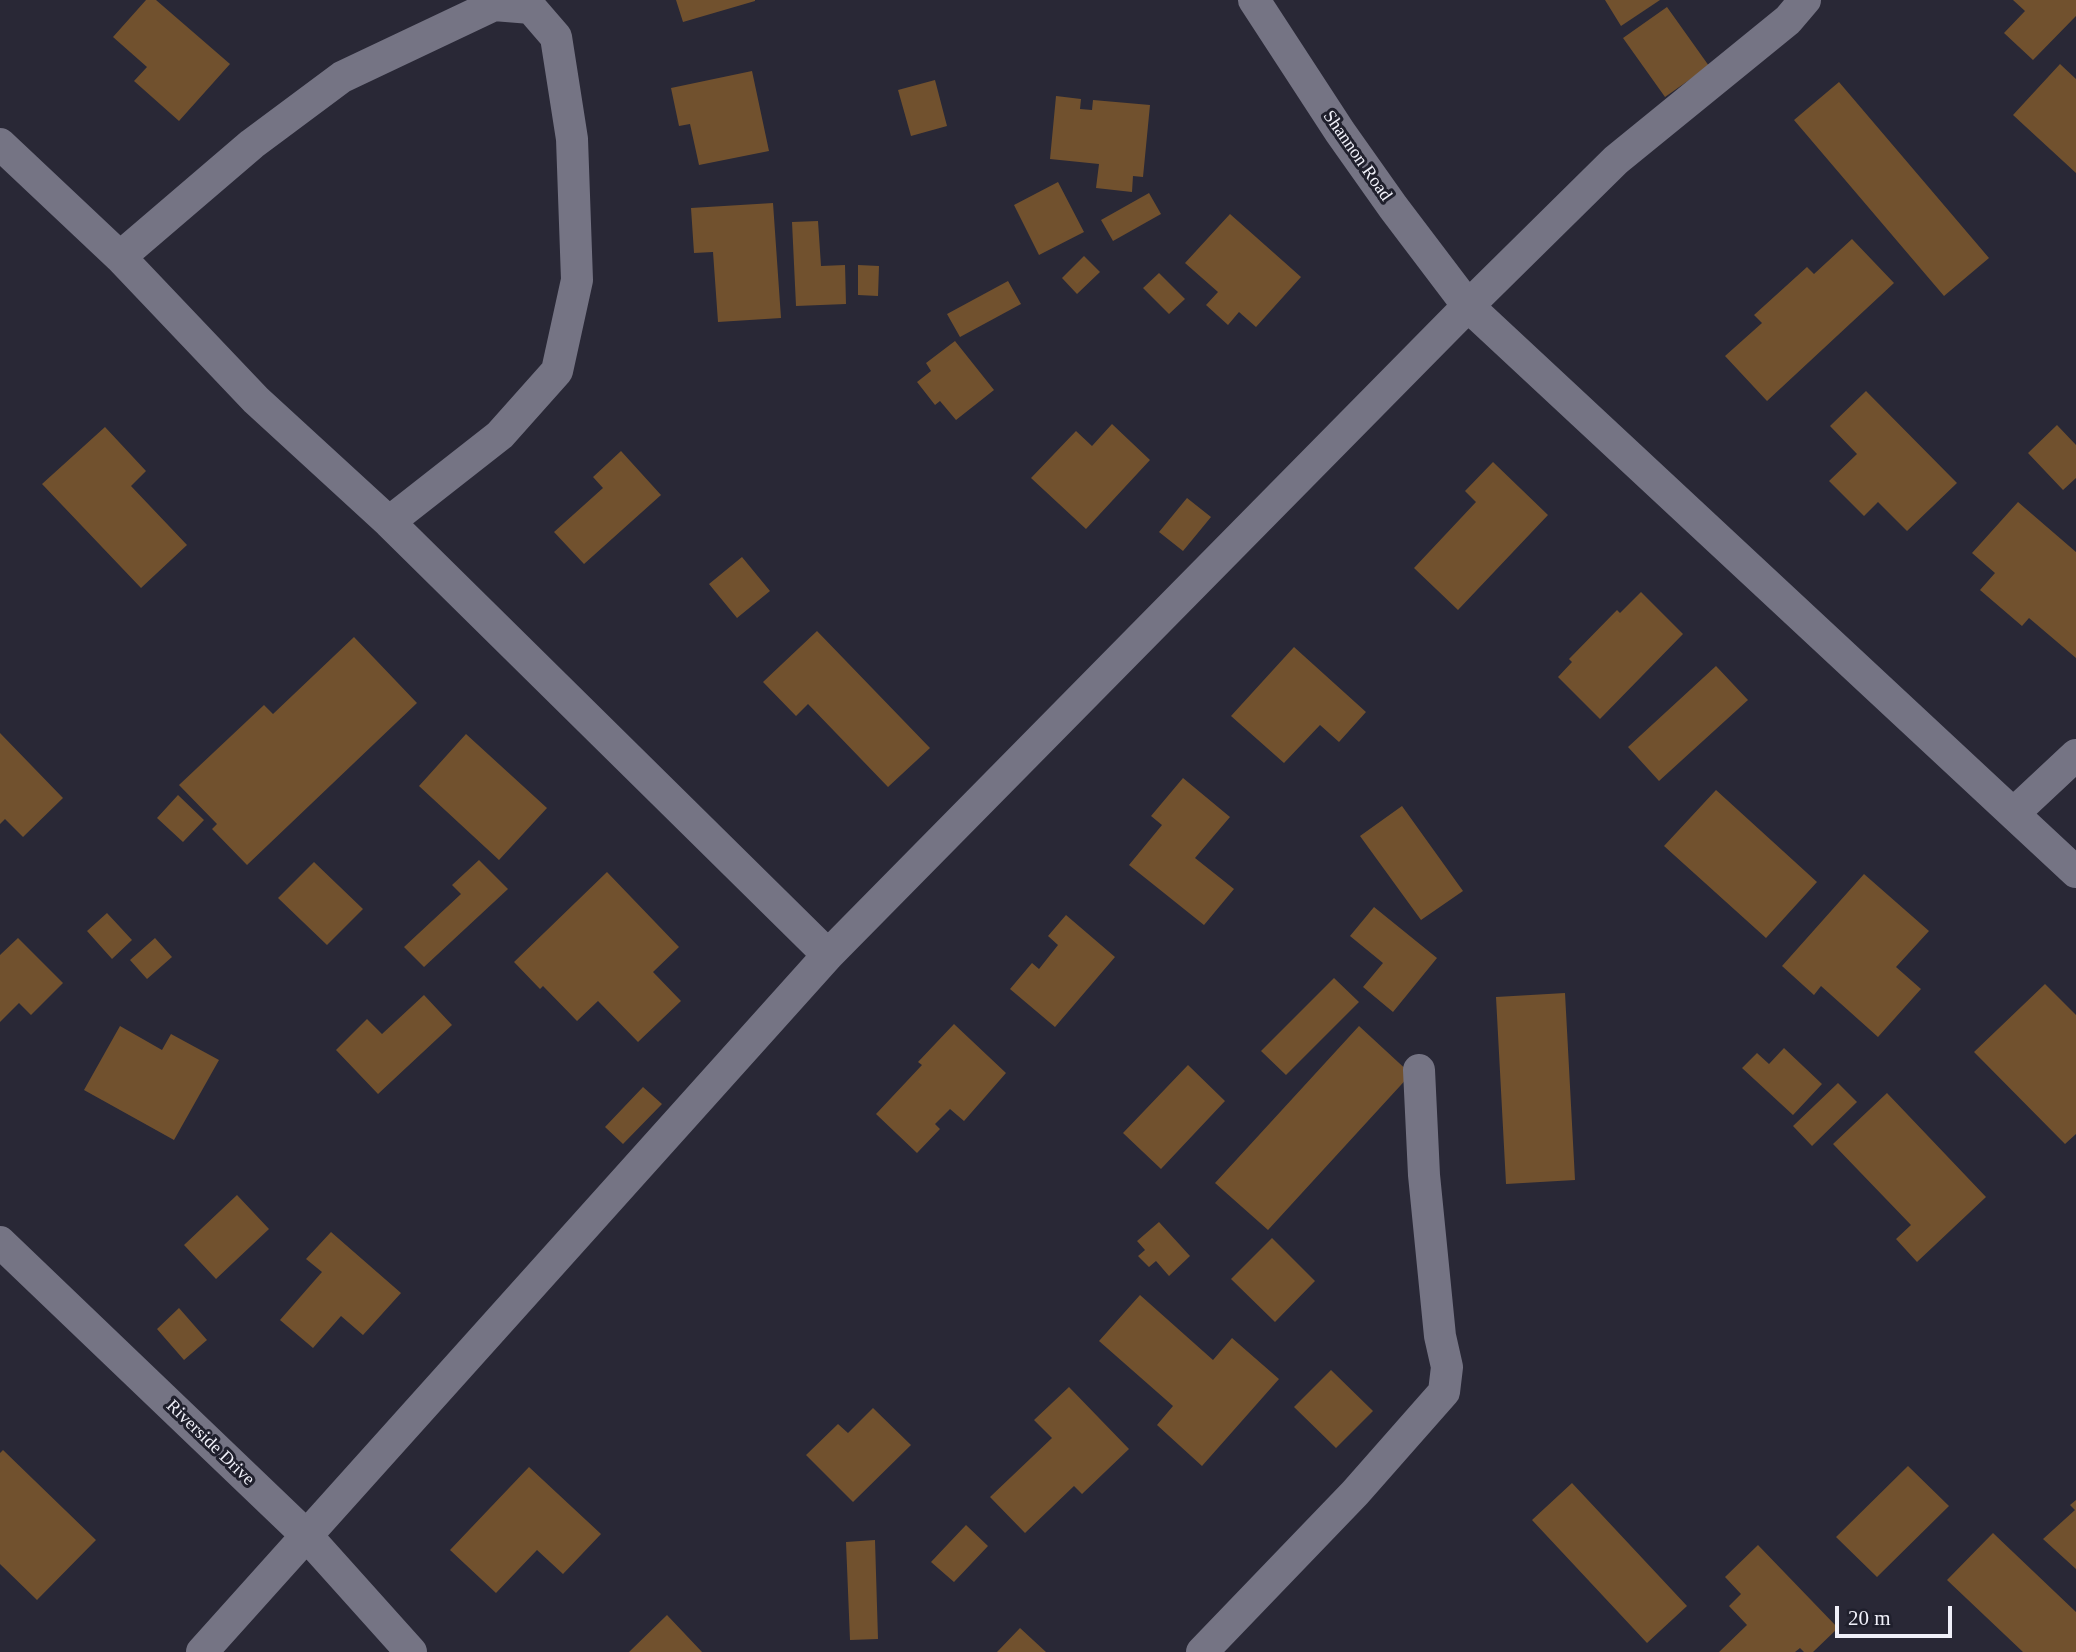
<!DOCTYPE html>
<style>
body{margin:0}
#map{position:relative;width:2076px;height:1652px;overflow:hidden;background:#292836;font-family:"Times New Roman",serif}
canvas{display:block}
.scale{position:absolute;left:1835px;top:1606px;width:117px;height:32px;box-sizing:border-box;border:4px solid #f0f0f9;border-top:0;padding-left:9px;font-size:21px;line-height:24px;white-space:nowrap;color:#f0f0f9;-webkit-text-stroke:5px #1f1f2c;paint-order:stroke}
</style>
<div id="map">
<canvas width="2076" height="1652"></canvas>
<div class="scale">20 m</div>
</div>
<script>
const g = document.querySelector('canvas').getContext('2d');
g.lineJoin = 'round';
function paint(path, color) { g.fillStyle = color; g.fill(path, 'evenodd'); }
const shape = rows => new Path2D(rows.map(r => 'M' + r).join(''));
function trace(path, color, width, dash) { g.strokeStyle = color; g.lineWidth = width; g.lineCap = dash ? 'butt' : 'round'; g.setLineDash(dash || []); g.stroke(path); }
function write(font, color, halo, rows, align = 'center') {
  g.font = font + ' "Times New Roman",serif'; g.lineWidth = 6; g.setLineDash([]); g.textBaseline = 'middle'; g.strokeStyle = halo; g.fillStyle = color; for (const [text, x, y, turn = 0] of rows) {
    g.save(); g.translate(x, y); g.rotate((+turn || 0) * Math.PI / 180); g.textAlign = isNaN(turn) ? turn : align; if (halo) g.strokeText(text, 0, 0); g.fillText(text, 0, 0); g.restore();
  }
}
paint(shape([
 [146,0,156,0,230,64,179,121,134,81,147,67,113,37],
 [676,0,755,0,755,1,683,22],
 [1605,0,1660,0,1621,26],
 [2013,0,2076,0,2076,16,2033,60,2004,33,2025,11],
 [1667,7,1709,66,1665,97,1623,38],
 [2060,64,2076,79,2076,173,2013,115],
 [752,71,769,151,699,165,690,124,679,126,671,88],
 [935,80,947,126,911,136,898,90],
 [1839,82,1989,258,1944,296,1794,120],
 [1056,96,1081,99,1080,109,1092,110,1093,100,1150,105,1143,177,1133,176,1132,192,1096,188,1099,164,1050,159],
 [1058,182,1084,232,1039,255,1014,205],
 [1149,193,1161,214,1113,241,1101,220],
 [773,203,781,318,718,322,713,252,694,253,691,208],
 [1230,214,1301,277,1256,327,1239,312,1228,325,1206,305,1218,292,1185,263],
 [818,221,821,266,845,265,846,304,796,306,792,222],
 [1852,239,1894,283,1767,401,1725,356,1762,323,1754,315,1807,267,1814,274],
 [1084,256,1100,272,1077,294,1062,278],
 [858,265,879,266,878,296,858,295],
 [1159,273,1185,299,1169,314,1143,288],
 [1008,281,1021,304,960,337,947,314],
 [955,341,994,390,956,420,940,401,935,405,917,382,931,371,926,363],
 [1866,391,1957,483,1907,531,1878,502,1864,516,1829,481,1857,454,1830,426],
 [1112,424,1150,460,1086,529,1031,478,1076,431,1092,446],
 [2057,425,2076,445,2076,478,2063,490,2028,453],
 [105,427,146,471,131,486,187,545,141,588,42,484],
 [621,451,661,495,584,564,554,532,603,488,593,477],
 [1493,462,1548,515,1458,610,1414,568,1476,502,1465,491],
 [1187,498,1211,517,1183,551,1159,532],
 [2018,502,2076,552,2076,658,2029,618,2022,626,1980,590,1995,573,1972,553],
 [742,557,770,591,737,618,709,584],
 [1641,592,1683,634,1600,719,1558,677,1572,662,1569,659,1617,610,1620,613],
 [817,631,930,748,888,787,808,704,796,716,763,682],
 [354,637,417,703,247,865,212,829,217,824,179,785,264,705,273,714],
 [1294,647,1366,712,1339,742,1320,725,1284,763,1231,716],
 [1716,666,1748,700,1659,781,1628,747],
 [0,733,63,798,23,837,5,819,0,824],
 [466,734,547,808,499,860,419,786],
 [1183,778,1230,817,1195,858,1234,889,1204,925,1129,865,1162,825,1151,816],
 [1716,790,1817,882,1766,938,1664,846],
 [178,795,204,820,183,842,157,818],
 [1402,806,1463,891,1421,920,1360,836],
 [479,860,508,889,424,967,404,947,461,894,452,885],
 [314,862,363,909,327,945,278,898],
 [607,872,679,947,653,972,681,1001,638,1042,598,1001,577,1021,543,986,540,989,514,962],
 [1864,874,1929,931,1896,967,1921,989,1878,1037,1821,986,1814,995,1782,966],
 [1374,907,1437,958,1393,1012,1363,987,1383,963,1350,936],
 [107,913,132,940,112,959,87,931],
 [1066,915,1115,957,1055,1027,1010,989,1032,963,1039,969,1058,945,1048,936],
 [18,938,63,983,31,1015,19,1003,0,1022,0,955],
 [155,938,172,957,147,979,130,960],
 [1334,978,1359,1002,1286,1075,1261,1051],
 [2045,984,2076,1015,2076,1134,2065,1144,1974,1052],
 [1565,993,1575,1180,1506,1184,1496,997],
 [424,995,452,1025,378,1094,336,1050,367,1019,382,1034],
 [954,1024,1006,1073,964,1121,950,1109,935,1124,940,1129,917,1153,876,1114,922,1065,918,1062],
 [120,1026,162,1050,171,1034,219,1060,174,1140,84,1090],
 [1359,1026,1411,1074,1268,1230,1215,1183],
 [1784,1048,1822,1084,1793,1115,1742,1068,1757,1053,1769,1064],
 [1188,1065,1225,1101,1161,1169,1123,1133],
 [1838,1083,1857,1102,1812,1146,1793,1126],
 [643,1087,662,1104,623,1144,605,1127],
 [1887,1093,1986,1197,1917,1262,1896,1239,1911,1225,1833,1144],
 [237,1195,269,1229,216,1279,184,1245],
 [1159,1222,1190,1256,1169,1276,1156,1261,1149,1267,1138,1256,1145,1250,1137,1241],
 [331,1232,401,1293,363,1335,341,1316,313,1348,280,1320,322,1272,306,1259],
 [1272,1238,1315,1281,1275,1322,1231,1279],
 [1140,1295,1213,1360,1232,1338,1279,1379,1202,1466,1157,1425,1173,1406,1099,1341],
 [179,1308,207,1340,184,1360,157,1329],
 [1331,1370,1373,1411,1336,1448,1294,1407],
 [1069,1387,1129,1449,1082,1494,1074,1486,1025,1533,990,1497,1052,1438,1034,1420],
 [873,1408,911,1445,853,1502,806,1455,838,1424,848,1433],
 [3,1450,96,1540,37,1600,0,1564,0,1453],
 [1908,1466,1949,1506,1877,1577,1836,1537],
 [529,1467,601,1534,563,1574,537,1550,496,1593,450,1550],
 [1572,1483,1687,1606,1647,1643,1532,1520],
 [2076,1500,2076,1569,2043,1539,2075,1510,2070,1505],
 [966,1525,988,1546,954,1582,931,1562],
 [1993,1533,2076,1612,2076,1652,2023,1652,1947,1580],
 [875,1540,878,1639,850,1640,846,1542],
 [1758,1545,1838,1628,1813,1652,1804,1652,1800,1648,1795,1652,1719,1652,1747,1625,1729,1606,1741,1594,1725,1577],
 [667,1615,702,1652,629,1652],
 [1020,1628,1046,1652,997,1652]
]), '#71512e');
trace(shape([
 [1254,0,1340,132,1393,207,1468,306,2076,872],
 [0,144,120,257,256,400,389,522,828,955],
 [120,257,252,144,342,77,494,5,531,8,556,37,572,139,577,280,557,371,500,435,389,522],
 [2014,813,2076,755],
 [0,1242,306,1535,411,1652],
 [202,1652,828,955,1468,306,1616,160,1788,20,1805,0],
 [1202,1652,1355,1493,1444,1392,1447,1367,1440,1336,1424,1175,1419,1070]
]), '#757484', 32);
write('18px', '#f0f0f9', '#1f1f2c', [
 ["Shannon Road",1357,156,55],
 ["Riverside Drive",210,1443,44]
]);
</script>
